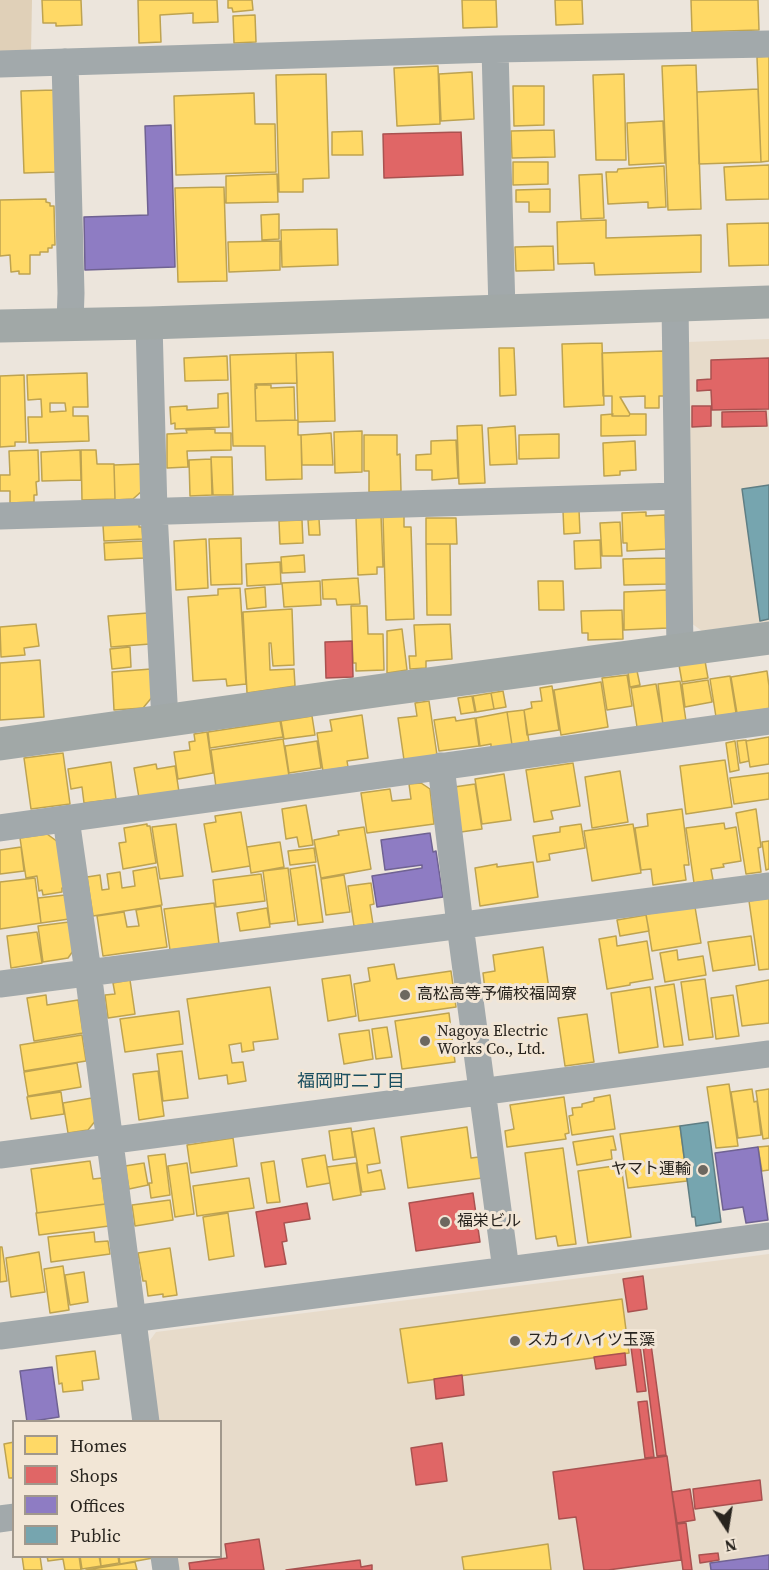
<!DOCTYPE html>
<meta charset="utf-8">
<style>
body{margin:0}
#map{position:relative;width:769px;height:1570px;overflow:hidden;background:#ece5dc;font-family:"Source Serif 4",serif}
canvas{display:block}
.legend{position:absolute;left:12px;top:1420px;width:210px;height:138px;box-sizing:border-box;background:#f2e6d6;border:2px solid #a1988c;margin:0;padding:8px 10px;list-style:none;font-size:18px;color:#28241e}
.legend li{display:flex;align-items:center;gap:12px;height:30px}
.legend b{width:30px;border:2px solid #a1988c}
.north{position:absolute;left:697px;top:1498px;width:60px;height:60px;-webkit-text-stroke:4px #f2e6d6;paint-order:stroke;rotate:168deg;font-size:16px;font-weight:700;line-height:24px;text-align:center;color:#28241e}
.north::after{content:'';display:block;margin:auto;width:21px;height:27px;background:#28241e;clip-path:polygon(50% 0,100% 100%,50% 72%,0 100%)}
</style>
<div id="map">
<canvas width="769" height="1570"></canvas>
<ul class="legend">
<li><b style="height:16px;background:#ffd966"></b>Homes</li>
<li><b style="height:16px;background:#e06666"></b>Shops</li>
<li><b style="height:16px;background:#8e7cc3"></b>Offices</li>
<li><b style="height:16px;background:#76a5af"></b>Public</li>
</ul>
<div class="north">N</div>
</div>
<script>
const g = document.querySelector('canvas').getContext('2d');
g.lineJoin = 'round';
function paint(path, color) { g.fillStyle = color; g.fill(path, 'evenodd'); }
const shape = rows => new Path2D(rows.map(r => 'M' + r).join(''));
function trace(path, color, width, dash) { g.strokeStyle = color; g.lineWidth = width; g.lineCap = dash ? 'butt' : 'round'; g.setLineDash(dash || []); g.stroke(path); }
function write(font, color, halo, rows, align = 'center') {
  g.font = font + ' "Source Serif 4","Noto Sans JP",serif'; g.lineWidth = 6; g.setLineDash([]); g.textBaseline = 'middle'; g.strokeStyle = halo; g.fillStyle = color; for (const [text, x, y, turn = 0] of rows) {
    g.save(); g.translate(x, y); g.rotate((+turn || 0) * Math.PI / 180); g.textAlign = isNaN(turn) ? turn : align; if (halo) g.strokeText(text, 0, 0); g.fillText(text, 0, 0); g.restore();
  }
}
paint(shape([
 [769,339,769,622,702,631,691,623,687,342],
 [769,1254,769,1570,177,1570,176,1557,220,1556,220,1422,158,1421,148,1343,156,1332]
]), '#e7dbca');
paint(shape([
 [0,0,32,0,31,53,0,54]
]), '#e0d0b8');
const homes = shape([
 [42,0,81,0,82,25,56,26,56,23,43,23,42,0],
 [138,0,217,0,218,22,193,23,193,13,160,15,161,42,139,43,138,0],
 [228,0,252,0,253,10,233,12,232,8,228,8,228,0],
 [462,0,496,0,497,27,463,28,462,0],
 [555,0,582,0,583,24,556,25,555,0],
 [691,0,758,0,759,30,692,32,691,0],
 [255,15,256,42,234,43,233,16,255,15],
 [769,56,769,161,761,162,757,57,769,56],
 [696,65,701,209,668,210,662,66,696,65],
 [438,66,440,124,397,126,394,68,438,66],
 [472,72,474,119,441,121,439,74,472,72],
 [326,74,329,178,303,179,303,192,279,192,276,75,326,74],
 [624,74,626,160,596,160,593,75,624,74],
 [513,86,544,86,544,125,514,126,513,86],
 [758,89,761,162,699,164,697,92,758,89],
 [54,90,57,172,24,173,21,91,54,90],
 [254,93,255,124,275,124,276,172,176,175,174,96,254,93],
 [663,121,665,163,629,165,627,123,663,121],
 [554,130,555,157,512,158,511,131,554,130],
 [362,131,363,155,332,155,332,132,362,131],
 [513,162,548,162,548,184,513,185,513,162],
 [769,165,769,199,726,200,724,167,769,165],
 [664,166,666,207,648,208,648,202,608,204,606,172,617,172,618,169,664,166],
 [277,174,278,202,226,203,226,176,277,174],
 [602,174,604,218,581,219,579,175,602,174],
 [224,187,227,281,178,282,175,188,224,187],
 [550,189,550,212,529,212,529,202,516,202,516,190,550,189],
 [46,199,46,202,50,203,50,206,54,206,55,245,52,245,52,248,48,248,48,252,40,252,40,255,30,255,30,274,19,274,19,271,11,272,10,255,0,256,0,200,46,199],
 [279,214,279,239,262,240,261,215,279,214],
 [606,220,606,238,701,235,701,272,595,275,594,263,558,264,557,222,606,220],
 [769,223,769,265,729,266,727,224,769,223],
 [337,229,338,265,282,267,281,230,337,229],
 [280,241,280,270,229,272,228,242,280,241],
 [553,246,554,270,516,271,515,247,553,246],
 [602,343,604,405,564,407,562,344,602,343],
 [499,348,514,348,516,395,500,396,499,348],
 [664,351,665,396,659,396,659,408,645,408,645,396,620,397,630,414,629,416,612,416,612,396,603,396,602,353,664,351],
 [333,352,335,421,298,422,296,353,333,352],
 [296,353,297,383,255,384,256,421,298,420,298,435,301,435,302,479,266,480,265,446,233,446,230,355,296,353],
 [227,356,228,380,185,381,184,358,227,356],
 [87,373,88,407,73,407,73,416,88,416,89,441,29,443,28,417,42,417,41,399,28,400,27,375,87,373],
 [50,403,65,403,66,411,50,412,50,403],
 [24,375,26,442,15,442,15,446,0,447,0,376,24,375],
 [256,385,271,385,271,388,294,387,295,420,256,421,255,389,257,388,256,385],
 [228,393,229,427,175,429,175,423,171,424,170,407,187,406,187,410,218,408,218,394,228,393],
 [613,414,612,416,629,416,630,414,646,414,646,435,601,436,601,415,613,414],
 [482,425,485,483,459,484,457,426,482,425],
 [515,426,517,464,490,465,488,428,515,426],
 [215,429,215,433,231,433,231,450,187,451,188,467,167,468,167,434,187,433,186,430,215,429],
 [362,431,362,472,335,473,334,432,362,431],
 [331,433,333,465,302,465,301,435,331,433],
 [559,434,559,458,519,459,519,435,559,434],
 [364,435,397,435,397,455,400,454,401,491,369,492,369,471,364,471,364,435],
 [456,440,458,478,432,480,432,470,416,470,416,455,431,454,431,441,456,440],
 [635,441,636,470,620,471,620,475,604,476,603,443,635,441],
 [38,450,39,481,36,482,37,495,34,495,34,502,10,503,10,491,0,491,0,475,10,475,9,451,38,450],
 [80,450,81,480,42,481,41,452,80,450],
 [81,450,96,450,97,464,114,464,115,499,82,500,81,450],
 [211,457,232,457,233,495,213,495,211,457],
 [211,459,212,495,190,496,189,460,211,459],
 [141,464,142,491,133,499,115,500,114,465,141,464],
 [579,510,580,533,564,534,563,511,579,510],
 [646,512,646,516,665,515,666,549,627,551,627,543,623,543,622,513,646,512],
 [381,515,383,567,377,567,377,574,358,575,356,517,381,515],
 [383,516,404,516,404,527,411,527,414,619,386,620,383,516],
 [426,518,456,518,457,544,426,544,426,518],
 [319,519,320,535,309,535,308,520,319,519],
 [302,520,303,543,280,544,279,521,302,520],
 [620,522,622,556,602,556,600,523,620,522],
 [139,524,139,527,142,527,143,539,104,541,103,525,139,524],
 [241,538,242,584,211,585,209,539,241,538],
 [206,539,208,588,176,590,174,541,206,539],
 [600,540,601,568,575,569,574,541,600,540],
 [143,541,144,558,105,560,104,543,143,541],
 [426,544,450,544,451,615,427,615,426,544],
 [304,555,305,572,282,573,281,557,304,555],
 [667,558,668,584,624,585,623,559,667,558],
 [280,562,281,584,247,586,246,564,280,562],
 [358,578,360,604,337,605,336,599,323,599,322,580,358,578],
 [320,581,321,605,284,607,282,583,320,581],
 [538,581,563,581,564,610,539,610,538,581],
 [265,587,266,607,247,609,245,589,265,587],
 [240,588,246,684,227,686,226,679,193,681,188,597,218,595,218,589,240,588],
 [667,590,668,628,624,630,624,592,667,590],
 [351,606,367,606,368,634,383,634,384,670,356,671,356,663,353,663,351,606],
 [292,609,294,665,273,666,271,643,269,643,270,670,294,669,295,686,247,693,243,612,292,609],
 [622,610,623,639,588,640,588,633,582,633,581,611,622,610],
 [148,613,150,644,111,647,108,616,148,613],
 [36,624,39,646,24,648,25,655,1,657,0,627,36,624],
 [450,624,452,659,426,661,426,668,410,669,409,656,416,656,414,625,450,624],
 [402,629,407,670,387,673,387,631,402,629],
 [130,647,131,667,112,669,110,649,130,647],
 [40,660,44,717,0,720,0,663,40,660],
 [705,661,708,678,682,682,679,665,705,661],
 [151,669,153,696,143,708,114,710,112,672,151,669],
 [637,671,640,685,630,687,628,672,637,671],
 [767,671,769,686,769,709,737,713,731,677,767,671],
 [627,675,632,706,607,710,602,678,627,675],
 [730,676,736,713,716,717,710,679,730,676],
 [708,680,712,702,685,707,682,684,708,680],
 [680,681,686,721,663,725,658,684,680,681],
 [601,682,608,727,561,735,554,690,601,682],
 [656,684,663,724,637,727,631,688,656,684],
 [552,686,559,730,527,735,524,710,532,708,531,702,542,701,540,688,552,686],
 [503,691,506,707,494,709,491,693,503,691],
 [491,693,494,709,476,712,473,696,491,693],
 [472,696,475,712,461,714,458,698,472,696],
 [429,701,437,755,404,760,398,718,417,716,415,703,429,701],
 [524,710,529,742,512,745,507,712,524,710],
 [507,712,512,745,491,749,491,744,480,746,476,718,507,712],
 [362,715,368,758,347,761,348,767,323,771,317,733,332,731,330,720,362,715],
 [312,716,315,735,284,739,281,721,312,716],
 [455,717,456,721,475,718,479,746,439,751,434,720,455,717],
 [280,721,283,737,210,748,208,732,280,721],
 [207,732,213,773,178,779,174,752,190,750,189,742,195,741,194,734,207,732],
 [769,737,769,764,750,767,746,741,769,737],
 [283,739,289,776,216,787,211,750,283,739],
 [746,740,749,761,740,763,737,741,746,740],
 [317,741,321,768,289,773,285,746,317,741],
 [735,741,739,770,730,772,726,743,735,741],
 [63,753,70,804,31,809,24,758,63,753],
 [725,760,732,807,686,814,680,766,725,760],
 [111,762,116,799,84,803,82,787,71,789,68,769,111,762],
 [573,763,580,806,551,811,553,819,534,822,526,770,573,763],
 [156,764,157,769,175,766,179,792,139,798,134,768,156,764],
 [620,771,628,822,592,828,585,777,620,771],
 [769,773,769,799,734,804,730,778,769,773],
 [504,774,511,820,482,824,475,779,504,774],
 [421,783,430,789,434,824,367,833,361,793,390,789,392,801,411,799,409,784,421,783],
 [475,784,482,829,461,832,454,787,475,784],
 [306,805,313,845,299,847,297,837,286,839,282,809,306,805],
 [682,809,689,865,684,865,686,880,653,885,651,869,641,870,635,828,648,826,647,814,682,809],
 [756,809,761,847,758,848,761,872,746,874,736,813,756,809],
 [241,812,250,866,212,872,204,824,216,822,215,816,241,812],
 [724,823,725,829,736,827,741,861,723,864,724,867,711,869,713,880,694,883,686,828,724,823],
 [147,824,147,826,150,826,156,863,123,869,119,843,126,842,124,828,147,824],
 [176,824,183,876,160,879,152,827,176,824],
 [581,824,585,848,549,854,550,860,537,862,533,836,560,832,560,827,581,824],
 [633,824,641,873,592,881,584,831,633,824],
 [364,827,371,869,321,878,314,840,339,835,338,831,364,827],
 [47,834,58,842,65,888,62,888,62,892,43,895,42,890,39,891,37,876,26,878,20,838,47,834],
 [769,841,769,869,766,870,762,842,769,841],
 [280,842,284,867,251,873,247,847,280,842],
 [21,847,24,871,0,874,0,850,21,847],
 [314,848,316,862,290,865,288,851,314,848],
 [533,862,538,897,480,906,475,868,497,864,497,867,533,862],
 [315,865,323,922,298,925,290,869,315,865],
 [156,867,162,905,93,916,87,877,100,875,102,890,109,889,107,874,120,872,122,888,135,886,133,871,156,867],
 [288,868,295,921,270,924,263,871,288,868],
 [261,874,265,901,216,907,213,880,261,874],
 [344,875,350,912,326,915,321,879,344,875],
 [35,878,41,923,0,929,0,882,35,878],
 [371,883,374,904,370,905,373,924,354,926,348,886,371,883],
 [65,895,69,919,41,923,38,898,65,895],
 [769,898,769,969,759,970,749,901,769,898],
 [214,903,219,944,170,950,164,909,214,903],
 [161,906,167,947,103,956,97,916,124,912,127,927,139,926,136,910,161,906],
 [695,907,701,943,652,951,646,914,695,907],
 [267,908,270,927,240,931,237,913,267,908],
 [646,915,649,931,620,936,617,920,646,915],
 [69,922,73,951,68,958,43,962,38,926,69,922],
 [37,932,42,963,11,968,7,936,37,932],
 [616,936,617,946,647,941,653,979,630,983,630,985,607,989,599,939,616,936],
 [751,936,755,965,713,971,708,942,751,936],
 [543,947,549,989,486,998,483,973,495,971,493,955,543,947],
 [677,950,678,960,703,956,706,975,665,982,660,953,677,950],
 [394,964,397,979,451,971,456,1007,359,1021,354,984,370,981,368,968,394,964],
 [350,975,356,1016,328,1021,322,979,350,975],
 [705,979,713,1037,689,1040,681,982,705,979],
 [130,980,135,1014,108,1018,105,995,115,994,113,983,130,980],
 [769,980,769,1023,742,1026,736,986,769,980],
 [674,984,683,1045,664,1047,655,987,674,984],
 [270,987,278,1039,253,1042,254,1050,242,1052,241,1043,229,1045,232,1063,243,1062,246,1081,228,1084,227,1075,199,1079,187,999,270,987],
 [650,987,658,1047,619,1053,611,993,650,987],
 [46,995,47,1005,78,1000,83,1033,34,1041,27,998,46,995],
 [733,995,739,1036,716,1039,711,998,733,995],
 [179,1011,183,1044,125,1052,120,1019,179,1011],
 [449,1013,455,1062,402,1069,395,1021,449,1013],
 [587,1014,594,1062,565,1066,558,1018,587,1014],
 [387,1027,392,1057,376,1059,372,1029,387,1027],
 [369,1030,373,1059,344,1064,339,1034,369,1030],
 [82,1035,86,1061,24,1071,20,1045,82,1035],
 [182,1051,188,1098,163,1101,157,1054,182,1051],
 [77,1063,81,1087,28,1096,24,1072,77,1063],
 [158,1071,164,1116,139,1120,133,1074,158,1071],
 [729,1084,738,1146,716,1148,707,1087,729,1084],
 [752,1089,754,1102,757,1101,761,1135,738,1138,731,1092,752,1089],
 [769,1089,769,1138,763,1139,756,1091,769,1089],
 [61,1092,64,1114,31,1119,27,1097,61,1092],
 [610,1095,615,1129,572,1135,569,1116,573,1115,572,1108,582,1107,582,1104,594,1101,594,1098,610,1095],
 [564,1097,569,1133,565,1134,566,1139,507,1147,505,1131,514,1129,510,1105,564,1097],
 [92,1098,96,1120,88,1130,68,1133,63,1103,92,1098],
 [680,1126,687,1181,628,1188,620,1134,680,1126],
 [467,1127,471,1158,479,1157,482,1178,408,1188,401,1137,467,1127],
 [351,1128,355,1157,333,1160,329,1131,351,1128],
 [374,1128,380,1163,367,1165,368,1173,381,1170,385,1189,362,1192,352,1132,374,1128],
 [613,1136,616,1150,611,1150,612,1159,577,1165,573,1142,613,1136],
 [233,1138,237,1166,191,1173,187,1145,233,1138],
 [769,1146,769,1170,762,1171,758,1147,769,1146],
 [563,1148,576,1244,558,1246,556,1236,536,1239,525,1153,563,1148],
 [165,1154,170,1195,151,1198,149,1183,152,1183,148,1156,165,1154],
 [325,1155,330,1183,307,1187,302,1159,325,1155],
 [90,1161,93,1179,102,1178,105,1204,37,1213,31,1169,90,1161],
 [274,1161,280,1202,267,1203,261,1163,274,1161],
 [144,1163,148,1185,129,1189,125,1166,144,1163],
 [187,1163,194,1214,175,1217,168,1166,187,1163],
 [356,1163,361,1195,333,1200,327,1167,356,1163],
 [621,1165,631,1237,588,1243,578,1171,621,1165],
 [249,1178,254,1208,197,1216,193,1186,249,1178],
 [170,1200,173,1220,135,1226,132,1205,170,1200],
 [106,1204,109,1226,39,1235,36,1213,106,1204],
 [228,1213,234,1256,209,1260,203,1217,228,1213],
 [94,1232,95,1242,108,1241,110,1254,51,1262,48,1237,94,1232],
 [0,1247,2,1247,7,1281,0,1282,0,1247],
 [170,1248,177,1295,163,1297,163,1294,148,1296,146,1281,143,1281,138,1253,170,1248],
 [39,1252,45,1292,11,1297,6,1258,39,1252],
 [63,1266,69,1310,50,1313,44,1269,63,1266],
 [84,1272,88,1302,70,1305,65,1275,84,1272],
 [622,1299,629,1353,408,1383,400,1329,622,1299],
 [95,1351,99,1379,82,1381,83,1390,63,1392,62,1383,59,1384,56,1356,95,1351],
 [14,1442,14,1478,9,1478,4,1444,14,1442],
 [548,1544,551,1570,464,1570,462,1557,548,1544],
 [22,1556,40,1556,42,1570,24,1570,22,1556],
 [47,1556,79,1556,81,1570,65,1570,63,1559,48,1561,47,1556],
 [80,1556,99,1556,101,1566,82,1569,80,1556],
 [100,1556,118,1556,119,1563,101,1566,100,1556],
 [119,1556,153,1556,153,1558,120,1564,119,1556],
 [135,1562,137,1570,86,1570,135,1562]
]);
paint(homes, '#ffd966');
trace(homes, '#bea350', 1.5);
const shops = shape([
 [461,132,463,175,384,178,383,134,461,132],
 [769,358,769,409,712,410,711,390,697,391,697,380,711,379,711,360,769,358],
 [692,406,711,406,711,426,692,427,692,406],
 [766,411,767,426,722,427,722,412,766,411],
 [352,641,353,677,326,678,325,642,352,641],
 [473,1193,480,1242,416,1251,409,1203,473,1193],
 [307,1203,310,1219,284,1223,287,1241,282,1242,286,1264,265,1267,256,1212,307,1203],
 [643,1276,647,1309,628,1312,623,1279,643,1276],
 [651,1344,666,1455,657,1456,643,1346,651,1344],
 [640,1346,646,1391,637,1392,631,1347,640,1346],
 [625,1353,626,1365,596,1369,594,1357,625,1353],
 [462,1375,464,1395,436,1399,434,1379,462,1375],
 [647,1401,654,1457,645,1458,638,1402,647,1401],
 [442,1443,447,1481,416,1485,411,1448,442,1443],
 [667,1456,681,1560,608,1570,584,1570,576,1517,559,1519,553,1472,667,1456],
 [760,1480,762,1500,695,1509,693,1489,760,1480],
 [690,1489,695,1520,677,1523,672,1492,690,1489],
 [686,1523,692,1570,683,1570,677,1524,686,1523],
 [259,1539,264,1570,190,1570,189,1563,227,1558,225,1544,259,1539],
 [718,1553,719,1560,700,1563,699,1555,718,1553],
 [360,1560,361,1567,372,1565,372,1570,286,1570,360,1560]
]);
paint(shops, '#e06666');
trace(shops, '#a95250', 1.5);
const offices = shape([
 [171,125,175,267,85,270,84,217,148,215,145,126,171,125],
 [430,833,433,852,436,851,443,897,377,907,372,876,422,868,422,865,385,870,381,840,430,833],
 [758,1147,768,1220,746,1223,743,1207,723,1210,715,1153,758,1147],
 [52,1367,59,1417,27,1422,20,1371,52,1367],
 [769,1555,769,1570,711,1570,710,1563,769,1555]
]);
paint(offices, '#8e7cc3');
trace(offices, '#6f6292', 1.5);
const public = shape([
 [769,485,769,619,760,621,742,489,769,485],
 [708,1122,721,1222,696,1226,695,1217,692,1217,680,1126,708,1122]
]);
paint(public, '#76a5af');
trace(public, '#5f7e84', 1.5);
trace(shape([
 [495,49,502,311],
 [65,62,71,293,70,324],
 [0,64,495,49,769,44],
 [675,305,680,650],
 [149,323,154,512,165,721],
 [0,516,677,496],
 [441,766,460,925,506,1270],
 [66,819,88,972,146,1422],
 [0,828,769,721],
 [0,984,769,886],
 [0,1155,769,1054],
 [0,1336,769,1236],
 [0,1519,14,1517],
 [164,1556,166,1570]
]), '#a2a9ab', 27);
trace(shape([
 [0,326,149,323,769,302],
 [0,744,383,690,769,638]
]), '#a1a8a7', 33);
for (const [x, y, r, color] of [
 [405,995,6,"#6d6860"],
 [425,1041,6,"#6d6860"],
 [703,1170,6,"#6d6860"],
 [445,1222,6,"#6d6860"],
 [515,1341,6,"#6d6860"]
]) { const dot = new Path2D(); dot.arc(x, y, r, 0, 2 * Math.PI); g.fillStyle = color; g.fill(dot); trace(dot, '#f2e6d6', 2); }
write('16px', '#28241e', '#f2e6d6', [
 ["高松高等予備校福岡寮",417,995],
 ["Nagoya Electric",437,1032],
 ["Works Co., Ltd.",437,1050],
 ["ヤマト運輸",691,1170,"right"],
 ["福栄ビル",457,1222],
 ["スカイハイツ玉藻",527,1341]
], 'left');
write('18px', '#1b4f5f', '#f2e6d6', [
 ["福岡町二丁目",351,1082]
]);
</script>
